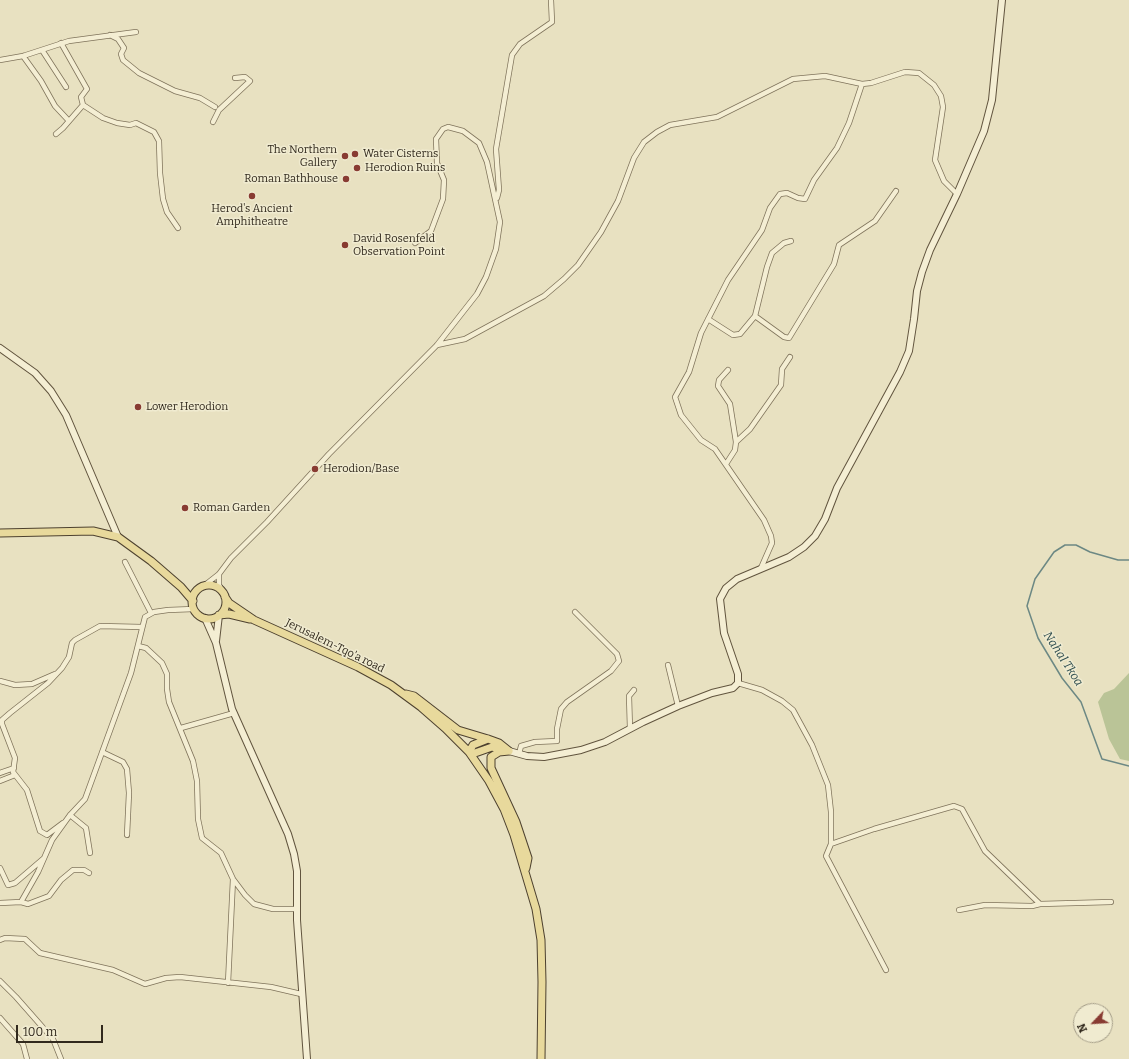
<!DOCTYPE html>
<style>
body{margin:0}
#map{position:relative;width:1129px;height:1059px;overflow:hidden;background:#e8e1c1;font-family:Bitter,serif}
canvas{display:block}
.north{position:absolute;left:1073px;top:1003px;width:40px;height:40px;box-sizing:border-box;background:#f0ebd0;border:1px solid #a49d88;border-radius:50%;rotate:245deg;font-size:11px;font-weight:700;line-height:16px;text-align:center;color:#31291d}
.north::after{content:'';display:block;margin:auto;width:14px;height:18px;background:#883b32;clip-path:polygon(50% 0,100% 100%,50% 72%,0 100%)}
.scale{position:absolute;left:16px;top:1025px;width:87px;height:18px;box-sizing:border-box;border:2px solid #31291d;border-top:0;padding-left:5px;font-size:12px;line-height:14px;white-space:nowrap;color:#31291d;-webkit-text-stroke:3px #f0ebd0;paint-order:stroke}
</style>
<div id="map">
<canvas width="1129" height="1059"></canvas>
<div class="north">N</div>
<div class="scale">100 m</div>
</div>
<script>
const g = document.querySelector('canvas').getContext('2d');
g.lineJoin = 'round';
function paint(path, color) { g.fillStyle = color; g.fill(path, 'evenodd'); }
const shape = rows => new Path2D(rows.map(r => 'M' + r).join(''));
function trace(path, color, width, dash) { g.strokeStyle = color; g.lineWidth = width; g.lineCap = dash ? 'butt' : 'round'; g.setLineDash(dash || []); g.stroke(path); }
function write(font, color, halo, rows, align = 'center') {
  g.font = font + ' Bitter,serif'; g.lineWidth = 3; g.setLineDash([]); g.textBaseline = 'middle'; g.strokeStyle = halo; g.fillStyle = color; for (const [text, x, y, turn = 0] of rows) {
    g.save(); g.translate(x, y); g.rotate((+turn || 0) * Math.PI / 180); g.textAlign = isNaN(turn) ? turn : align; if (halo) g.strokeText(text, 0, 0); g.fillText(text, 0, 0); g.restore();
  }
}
paint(shape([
 [1129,673,1129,761,1120,759,1109,739,1098,702,1104,693,1114,689]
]), '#bac497');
trace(shape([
 [1129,560,1118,560,1090,552,1076,545,1065,545,1054,552,1035,579,1027,606,1038,638,1062,678,1081,702,1102,759,1129,766]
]), '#6c8884', 1.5);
const street = shape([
 [110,35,118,39,124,48,121,54,123,60,139,73,175,91,200,98,215,107],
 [61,43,87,89,81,97,83,105,103,118,117,123,130,125,136,123,154,132,159,141,160,173,163,199,167,212,178,228],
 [42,50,66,87],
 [23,56,41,81,55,106,69,121],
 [0,60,23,56,69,41,136,32],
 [213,122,219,110,250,81,245,77,235,78],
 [56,134,63,128,83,105],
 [497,198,499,190,496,149,512,55,520,44,552,22,551,0],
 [755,316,784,337,789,338,834,264,839,245,875,221,896,191],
 [708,319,733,335,740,334,755,316,767,267,772,253,784,243,791,241],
 [437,345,465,339,544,296,564,279,578,265,601,232,618,201,634,158,644,142,657,132,670,125,717,117,793,79,825,76,862,84],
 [736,442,750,429,781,385,782,369,790,357],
 [726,464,735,450,736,442,730,404,718,386,719,380,728,370],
 [125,562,151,613],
 [761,568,772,543,771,536,764,520,715,449,701,440,681,415,675,397,689,372,701,333,728,280,762,230,770,208,780,194,787,193,798,198,805,199,814,180,837,148,849,123,862,84,871,83,905,72,919,73,934,85,941,96,943,107,935,160,944,181,957,194],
 [219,574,219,585,223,592],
 [205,585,219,574,231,558,267,522,329,454,437,345,477,294,486,277,496,249,500,222,487,162,479,143,463,131,448,127,443,129,436,139,437,163,444,180,443,199,431,231,415,243],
 [138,646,146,648,162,663,167,674,167,689,169,702,193,761,197,781,198,819,202,838,221,853,233,879,245,895,254,904,273,909,297,909],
 [668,665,678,706],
 [0,681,15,685,32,684,55,674],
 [738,683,762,690,782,701,793,710,812,745,828,785,831,812,831,844,826,856,886,970],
 [181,728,234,713],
 [630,729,629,696,634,690],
 [102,752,123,762,127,769,129,793,127,835],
 [519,754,521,746,535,742,557,741,557,729,561,709,567,702,611,671,619,661,617,654,575,612],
 [0,773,14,768],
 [0,781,15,775],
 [70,815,86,828,90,853],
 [63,823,47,835,40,831,27,790,13,772,15,758,2,724,2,720,10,713,48,683,62,668,69,657,72,643,75,640,100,626,142,627],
 [831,844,874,829,954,806,962,809,985,851,1040,904,1111,902],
 [0,868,8,885,15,883,43,859],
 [21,902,28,904,49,896,61,880,73,870,84,870,89,873],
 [0,903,21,902,38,872,52,840,70,815,85,799,131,673,145,617,154,612,168,610,194,609],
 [959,910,985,905,1032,906,1040,904],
 [0,940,5,938,25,939,40,953,113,970,145,984,166,978,180,977,271,987,301,994],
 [0,981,16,997,53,1039,61,1059],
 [228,983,233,879],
 [0,1018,23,1044,27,1059]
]);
const secondary = shape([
 [0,348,35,373,51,391,66,415,118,537],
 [205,618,216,643,232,709,288,834,294,854,297,871,297,920,307,1059],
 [216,641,219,615],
 [509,751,527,756,544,757,581,750,605,742,643,722,678,706,712,693,733,688,738,683,738,674,724,633,720,599,726,588,737,579,789,557,804,547,815,536,825,519,837,488,900,372,909,351,914,319,917,291,922,272,930,250,957,194,984,131,992,100,1002,0]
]);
const primary = shape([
 [0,533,93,531,118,537,151,561,181,587,193,601],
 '192 602a17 17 0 1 1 34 0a17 17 0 1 1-34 0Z',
 [225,597,229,603,254,620,358,667,391,685,421,707,445,728,469,752,489,781,504,809,514,835,536,909,541,940,542,982,541,1059],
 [219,615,229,614,250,619],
 [406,694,414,696,458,730,488,739],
 [488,739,499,743,509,751,492,747,475,753,469,752,473,745,488,739],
 [509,751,499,752,491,757,491,768,516,822,528,858,526,868]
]);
trace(street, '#7f735b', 6);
trace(secondary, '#61543e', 8);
trace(primary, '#4d412f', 9);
trace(street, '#f4eed3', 4.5);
trace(secondary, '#f4eed3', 6);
trace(primary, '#e8d99c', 7);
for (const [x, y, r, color] of [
 [355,154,4,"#883b32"],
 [345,156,4,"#883b32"],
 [357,168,4,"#883b32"],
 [346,179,4,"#883b32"],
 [252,196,4,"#883b32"],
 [345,245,4,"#883b32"],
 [138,407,4,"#883b32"],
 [315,469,4,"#883b32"],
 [185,508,4,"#883b32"]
]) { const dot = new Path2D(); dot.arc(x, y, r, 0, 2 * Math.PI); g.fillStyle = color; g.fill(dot); trace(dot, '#f0ebd0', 1.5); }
write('11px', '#31291d', '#f0ebd0', [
 ["The Northern",337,150,"right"],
 ["Gallery",337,163,"right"],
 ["Water Cisterns",363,154],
 ["Herodion Ruins",365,168],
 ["Roman Bathhouse",338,179,"right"],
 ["Herod's Ancient",252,209,"center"],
 ["Amphitheatre",252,222,"center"],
 ["David Rosenfeld",353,239],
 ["Observation Point",353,252],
 ["Lower Herodion",146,407],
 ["Herodion/Base",323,469],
 ["Roman Garden",193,508]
], 'left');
write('11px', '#31291d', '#f0ebd0', [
 ["Jerusalem-Tqo'a road",335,646,26]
]);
write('italic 12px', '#2e4d4f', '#f0ebd0', [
 ["Nahal Tkoa",1063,659,57]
]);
</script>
